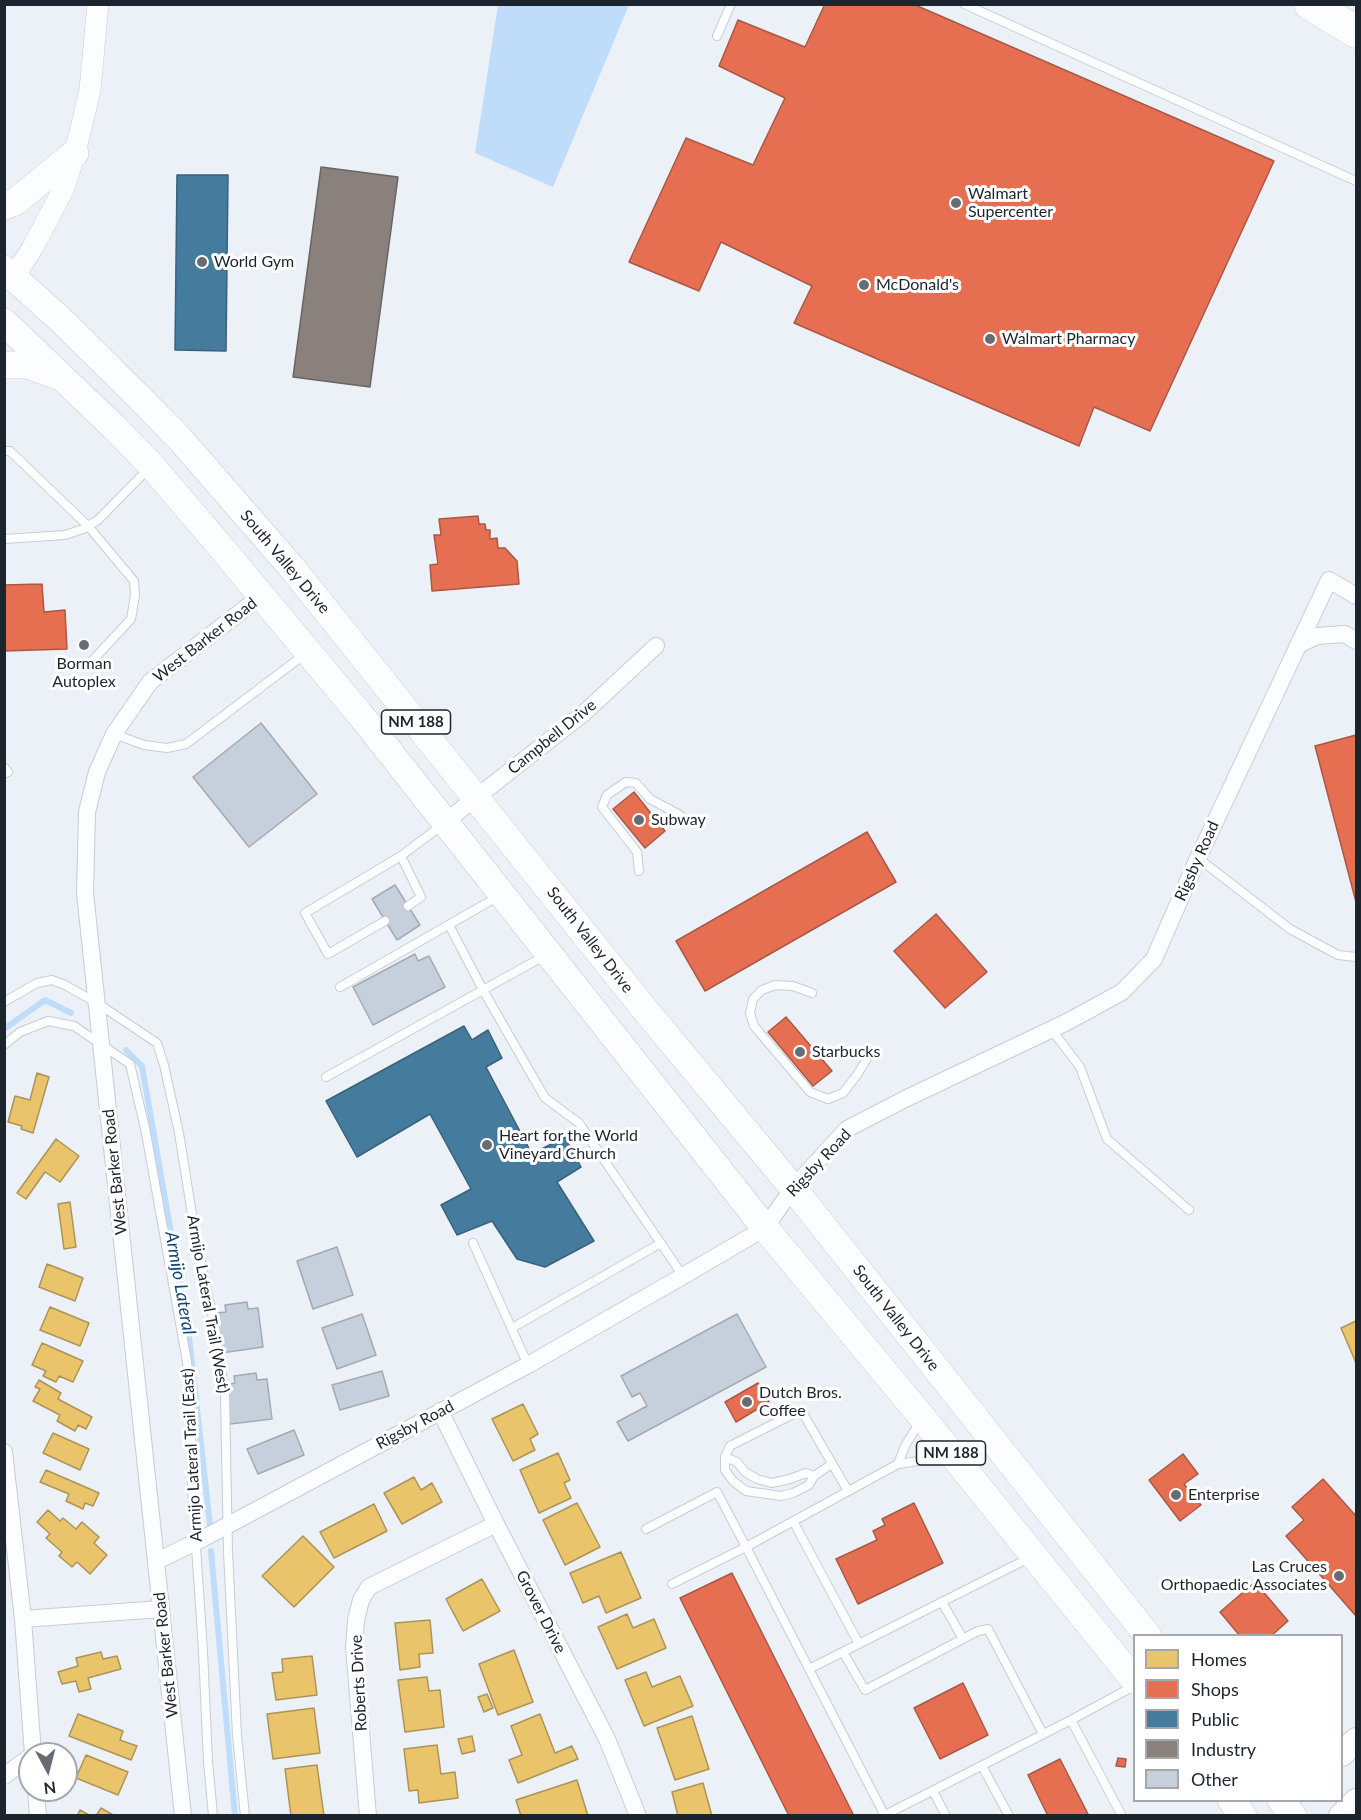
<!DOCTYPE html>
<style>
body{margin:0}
#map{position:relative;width:1361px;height:1820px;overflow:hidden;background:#ecf1f7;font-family:Lato,sans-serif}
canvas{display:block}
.frame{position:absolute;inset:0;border:6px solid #1c242d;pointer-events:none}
.legend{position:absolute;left:1133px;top:1634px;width:210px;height:168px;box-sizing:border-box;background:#fff;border:2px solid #a4a7ab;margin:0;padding:8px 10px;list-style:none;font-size:18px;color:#1c242d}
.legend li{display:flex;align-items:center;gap:12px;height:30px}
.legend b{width:30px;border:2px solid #a4a7ab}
.north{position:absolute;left:18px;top:1742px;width:60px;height:60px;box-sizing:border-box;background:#fff;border:2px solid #a4a7ab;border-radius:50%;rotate:173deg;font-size:16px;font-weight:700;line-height:24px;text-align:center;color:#1c242d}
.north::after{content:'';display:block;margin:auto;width:21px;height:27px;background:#656c74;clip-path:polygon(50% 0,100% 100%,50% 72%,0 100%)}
</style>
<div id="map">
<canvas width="1361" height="1820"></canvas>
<div class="frame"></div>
<ul class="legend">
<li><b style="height:16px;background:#e9c46a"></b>Homes</li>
<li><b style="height:16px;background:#e76f51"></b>Shops</li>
<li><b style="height:16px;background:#457b9d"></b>Public</li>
<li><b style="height:16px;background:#8a817c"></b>Industry</li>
<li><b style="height:16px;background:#c5d0dc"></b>Other</li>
</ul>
<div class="north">N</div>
</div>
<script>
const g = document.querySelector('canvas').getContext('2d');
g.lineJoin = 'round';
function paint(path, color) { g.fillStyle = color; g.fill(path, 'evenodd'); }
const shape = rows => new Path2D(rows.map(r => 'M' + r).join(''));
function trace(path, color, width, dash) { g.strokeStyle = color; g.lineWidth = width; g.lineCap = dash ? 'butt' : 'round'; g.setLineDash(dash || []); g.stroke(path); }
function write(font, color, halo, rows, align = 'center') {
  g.font = font + ' Lato,sans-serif'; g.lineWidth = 6; g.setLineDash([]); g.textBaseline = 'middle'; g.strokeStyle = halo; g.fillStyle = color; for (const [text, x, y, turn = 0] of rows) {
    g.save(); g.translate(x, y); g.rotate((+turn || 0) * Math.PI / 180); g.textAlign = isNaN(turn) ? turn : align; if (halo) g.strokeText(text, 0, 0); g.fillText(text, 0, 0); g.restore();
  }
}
paint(shape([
 [498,5,629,5,553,187,475,153]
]), '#bfdcfa');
const homes = shape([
 [37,1073,49,1077,33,1133,21,1129,22,1126,8,1122,15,1096,30,1100,37,1073],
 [56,1139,79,1156,60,1182,45,1172,26,1199,17,1193,56,1139],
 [70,1202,76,1247,64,1249,58,1204,70,1202],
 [47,1264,83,1278,75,1301,39,1287,47,1264],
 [50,1307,89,1323,80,1346,40,1330,50,1307],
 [1356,1321,1356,1363,1341,1328,1356,1321],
 [42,1343,83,1361,73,1382,59,1376,56,1382,43,1376,46,1371,32,1365,42,1343],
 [39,1380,61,1393,58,1399,92,1417,86,1429,78,1425,75,1431,57,1421,60,1415,33,1401,40,1389,35,1387,39,1380],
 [523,1404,538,1434,530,1439,535,1450,513,1461,492,1419,523,1404],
 [53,1433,89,1449,80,1470,43,1453,53,1433],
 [558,1453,570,1480,564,1483,571,1498,539,1513,520,1470,558,1453],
 [46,1470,99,1493,93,1506,85,1503,83,1509,66,1501,69,1494,40,1482,46,1470],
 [414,1477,421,1490,432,1483,442,1502,402,1524,384,1493,414,1477],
 [577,1503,600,1547,565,1565,543,1520,577,1503],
 [374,1504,387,1531,334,1558,320,1532,374,1504],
 [48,1510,60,1521,63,1518,76,1529,82,1522,99,1537,94,1543,107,1555,90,1574,77,1562,72,1567,59,1556,62,1552,46,1538,50,1534,37,1522,48,1510],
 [303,1536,334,1567,294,1607,262,1576,303,1536],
 [621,1552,641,1598,606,1613,599,1596,583,1603,570,1573,621,1552],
 [482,1579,500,1611,463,1631,446,1599,482,1579],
 [627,1614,633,1628,654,1619,666,1648,617,1669,598,1627,627,1614],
 [430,1620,433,1653,419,1654,420,1667,400,1670,395,1623,430,1620],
 [514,1650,533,1702,498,1715,479,1664,514,1650],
 [101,1652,103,1659,117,1656,121,1669,88,1678,91,1689,79,1692,76,1681,62,1684,58,1672,78,1666,76,1658,101,1652],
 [312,1656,317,1695,276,1700,272,1673,283,1672,282,1659,312,1656],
 [646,1672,652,1687,680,1676,693,1706,644,1726,625,1680,646,1672],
 [427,1677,429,1691,440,1690,444,1727,405,1732,398,1680,427,1677],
 [487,1694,493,1708,484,1712,478,1697,487,1694],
 [314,1708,320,1753,273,1759,267,1714,314,1708],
 [78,1714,123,1731,120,1740,137,1746,131,1760,69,1736,78,1714],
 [540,1714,555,1753,572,1746,578,1759,518,1783,509,1760,522,1755,511,1726,540,1714],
 [692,1716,709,1769,675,1780,657,1728,692,1716],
 [472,1736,475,1751,462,1754,458,1739,472,1736],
 [437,1745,441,1774,455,1772,458,1798,419,1803,418,1790,409,1791,404,1749,437,1745],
 [86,1755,128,1772,118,1795,76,1778,86,1755],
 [317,1765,324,1816,291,1816,285,1769,317,1765],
 [577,1780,588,1816,521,1816,516,1800,577,1780],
 [703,1783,712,1816,678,1816,672,1792,703,1783],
 [101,1808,115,1816,96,1816,101,1808],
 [80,1810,91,1816,77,1816,80,1810]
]);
paint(homes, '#e9c46a');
trace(homes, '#ac9458', 1.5);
const shops = shape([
 [825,4,913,4,1274,161,1150,431,1094,407,1079,446,794,323,812,286,721,242,699,291,629,262,686,138,753,165,785,98,719,66,738,20,805,47,825,4],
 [478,516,479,524,485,524,486,530,490,530,490,539,497,538,498,548,505,548,517,561,519,584,432,591,430,565,438,564,434,535,441,535,439,519,478,516],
 [42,584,44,612,65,610,67,649,4,651,4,585,42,584],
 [1356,735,1356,902,1315,746,1356,735],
 [634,792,665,831,645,848,613,809,634,792],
 [867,832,896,882,705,991,676,941,867,832],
 [936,914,987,972,945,1008,894,951,936,914],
 [786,1017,832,1071,813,1086,768,1032,786,1017],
 [758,1383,769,1402,736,1422,725,1402,758,1383],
 [1183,1454,1198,1474,1184,1484,1201,1505,1180,1521,1149,1480,1183,1454],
 [1323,1479,1356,1516,1356,1616,1286,1536,1304,1520,1292,1507,1323,1479],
 [914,1503,943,1563,858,1604,836,1559,877,1540,873,1531,885,1525,882,1519,914,1503],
 [732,1573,854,1816,789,1816,680,1598,732,1573],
 [1255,1582,1288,1621,1271,1636,1240,1636,1220,1612,1255,1582],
 [963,1683,988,1735,940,1759,914,1708,963,1683],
 [1118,1758,1126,1759,1125,1767,1116,1766,1118,1758],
 [1060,1759,1089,1816,1048,1816,1028,1775,1060,1759]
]);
paint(shops, '#e76f51');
trace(shops, '#aa5846', 1.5);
const public = shape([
 [177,175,228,175,226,351,175,350,177,175],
 [464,1026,472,1040,488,1030,502,1058,486,1067,532,1154,565,1137,581,1167,557,1182,594,1241,545,1267,517,1259,492,1221,457,1235,441,1205,471,1189,430,1114,357,1157,326,1101,464,1026]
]);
paint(public, '#457b9d');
trace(public, '#39617b', 1.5);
const industry = shape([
 [321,167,398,177,370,387,293,377,321,167]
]);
paint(industry, '#8a817c');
trace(industry, '#696564', 1.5);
trace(shape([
 [4,1029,45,1000,71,1013],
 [126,1050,142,1066,189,1337,210,1525],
 [211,1551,235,1816]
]), '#bfdcfa', 6);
const building = shape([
 [261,723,317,794,249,847,193,777,261,723],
 [395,885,420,925,397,940,372,899,395,885],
 [415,954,418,961,429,956,445,987,373,1025,353,987,415,954],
 [337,1247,353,1295,313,1309,297,1261,337,1247],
 [247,1302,248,1309,258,1308,263,1347,221,1353,216,1313,226,1312,225,1305,247,1302],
 [362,1314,376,1355,337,1369,322,1328,362,1314],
 [737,1314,766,1367,628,1441,617,1422,647,1406,640,1393,632,1397,621,1376,737,1314],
 [382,1371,389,1396,340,1410,332,1385,382,1371],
 [256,1373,257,1380,267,1379,272,1419,230,1424,225,1385,235,1383,234,1376,256,1373],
 [294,1430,304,1455,258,1474,247,1449,294,1430]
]);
paint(building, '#c5d0dc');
trace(building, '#a4aab1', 1.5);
const service = shape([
 [964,4,1356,181],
 [717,36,731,4],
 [4,451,10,451,88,526,134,581,135,595,131,619,92,661],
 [4,539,65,535,83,529,98,520,149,468],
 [114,734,144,745,167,748,186,744,305,654],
 [4,767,8,772,4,774],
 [401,856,421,897,408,906],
 [1198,858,1290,929,1338,955,1356,957],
 [639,871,637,852,602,807,607,795,626,782,636,783,650,799,680,815],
 [385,921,328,954,305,913,401,856,442,825],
 [449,925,483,990,545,1098,579,1123,683,1276],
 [340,987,499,896],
 [812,993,793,986,775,985,762,990,753,999,750,1013,754,1026,810,1092,828,1099,843,1093,857,1075,868,1057],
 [4,1002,37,983,52,980,65,985,97,1003,157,1043,164,1065,179,1133,195,1233,216,1333,225,1396,228,1552,237,1735,245,1816],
 [1051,1029,1080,1067,1107,1139,1189,1210],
 [4,1045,20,1032,48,1021,74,1026,130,1064,146,1133,187,1362,191,1408,192,1488,203,1651,208,1761,213,1816],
 [326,1077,546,955],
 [473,1243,528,1365],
 [512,1328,661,1243],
 [921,1420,905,1446,898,1464,919,1461,946,1452],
 [725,1457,737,1462,745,1472,757,1479,772,1483,790,1479,806,1473,814,1476],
 [832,1464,814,1476,809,1485,793,1493,781,1496,746,1491,733,1481,725,1470,725,1457,730,1446,801,1410,848,1491],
 [793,1521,859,1644],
 [646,1529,717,1492,746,1547,672,1584],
 [942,1602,963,1639],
 [843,1652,865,1690,978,1631,988,1629,1043,1734],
 [809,1669,1031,1557],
 [1071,1720,1122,1816],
 [982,1766,1009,1816],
 [933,1791,946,1816],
 [885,1815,1071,1720,1134,1686],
 [885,1816,746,1547,898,1464]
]);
const minor = shape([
 [1298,645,1317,636,1345,634,1356,641],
 [445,822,584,713,656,646],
 [440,1411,496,1524,607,1739,638,1816],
 [4,1452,23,1619,33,1754],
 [157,1561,202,1539,528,1365,683,1276,765,1228,793,1188,847,1129,905,1099,1067,1022,1122,992,1154,959,1198,858,1329,580,1356,596],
 [23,1619,161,1609],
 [4,1776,30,1757],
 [36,1790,38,1816],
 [183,1816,85,893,87,812,97,772,114,734,150,682,261,596],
 [368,1816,354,1647,356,1620,361,1600,369,1587,496,1524]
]);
const tertiary = shape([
 [14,277,33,247,64,188,75,153,90,90,98,4]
]);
const secondary = shape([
 [1342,1754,1356,1740],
 [1341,1816,1356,1801]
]);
const primary = shape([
 [4,206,15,202,75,153],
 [4,269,62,321,142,400,180,439,293,569,642,1006,793,1188,1148,1636],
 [4,322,114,427,151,465,220,546,359,713,765,1228,922,1417,1134,1680],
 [4,365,27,365,58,376],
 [1231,1800,1243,1816],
 [1281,1800,1293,1816]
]);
const motorway = shape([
 [1310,4,1356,32]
]);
trace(service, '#c7cdd4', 10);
trace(minor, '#c7cdd4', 18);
trace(tertiary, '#c7cdd4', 22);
trace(secondary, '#c7cdd4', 26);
trace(primary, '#c7cdd4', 28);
trace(motorway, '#c7cdd4', 33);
trace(service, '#fcfdfe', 8);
trace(minor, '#fcfdfe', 16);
trace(tertiary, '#fcfdfe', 21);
trace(secondary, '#fcfdfe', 24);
trace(primary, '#fcfdfe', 27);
trace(motorway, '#fcfdfe', 32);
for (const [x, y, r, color] of [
 [956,203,6,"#656c74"],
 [202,262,6,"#656c74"],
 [864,285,6,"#656c74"],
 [990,339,6,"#656c74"],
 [84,645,6,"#656c74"],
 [639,820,6,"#656c74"],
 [800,1052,6,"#656c74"],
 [487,1145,6,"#656c74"],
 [747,1402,6,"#656c74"],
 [1176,1495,6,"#656c74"],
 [1339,1576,6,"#656c74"]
]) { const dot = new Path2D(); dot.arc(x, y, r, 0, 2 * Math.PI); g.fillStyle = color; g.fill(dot); trace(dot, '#fff', 2); }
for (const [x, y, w] of [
 [416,722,69],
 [951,1453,69]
]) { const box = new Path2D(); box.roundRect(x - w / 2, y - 12, w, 24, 4.5); g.fillStyle = '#fff'; g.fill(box); trace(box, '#1c242d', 1.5); }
write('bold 15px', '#1c242d', null, [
 ["NM 188",416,722],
 ["NM 188",951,1453]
]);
write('16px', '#1c242d', '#fff', [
 ["Walmart",968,194],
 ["Supercenter",968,212],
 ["World Gym",214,262],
 ["McDonald's",876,285],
 ["Walmart Pharmacy",1002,339],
 ["Borman",84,664,"center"],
 ["Autoplex",84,682,"center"],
 ["Subway",651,820],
 ["Starbucks",812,1052],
 ["Heart for the World",499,1136],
 ["Vineyard Church",499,1154],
 ["Dutch Bros.",759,1393],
 ["Coffee",759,1411],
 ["Enterprise",1188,1495],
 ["Las Cruces",1327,1567,"right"],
 ["Orthopaedic Associates",1327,1585,"right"]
], 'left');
write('16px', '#1c242d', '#fff', [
 ["South Valley Drive",285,562,50],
 ["West Barker Road",205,640,-38],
 ["Campbell Drive",552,737,-39],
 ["Rigsby Road",1197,861,-66],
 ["South Valley Drive",590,940,52],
 ["Rigsby Road",819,1163,-47],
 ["West Barker Road",115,1172,-96],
 ["Armijo Lateral Trail (West)",208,1304,80],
 ["South Valley Drive",896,1318,52],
 ["Rigsby Road",415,1425,-28],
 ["Armijo Lateral Trail (East)",192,1455,-93],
 ["Grover Drive",541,1612,63],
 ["West Barker Road",166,1655,-96],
 ["Roberts Drive",359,1683,-93]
]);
write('italic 18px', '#124674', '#fff', [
 ["Armijo Lateral",180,1283,80]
]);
</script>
